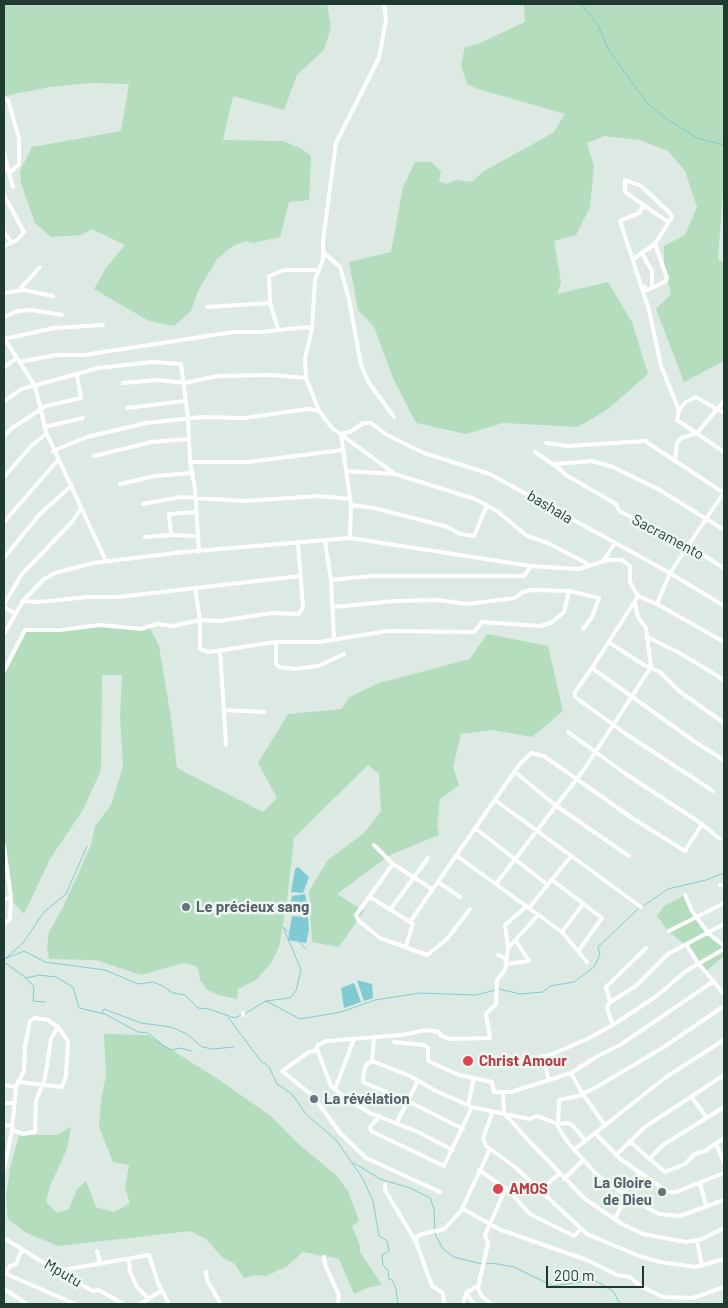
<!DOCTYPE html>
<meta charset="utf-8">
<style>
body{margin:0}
#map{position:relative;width:728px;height:1308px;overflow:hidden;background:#ddeae3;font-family:Barlow,sans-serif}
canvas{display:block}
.frame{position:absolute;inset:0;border:5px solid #1e3a31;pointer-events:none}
.scale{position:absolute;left:546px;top:1266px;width:98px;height:22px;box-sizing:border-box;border:2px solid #1e3a31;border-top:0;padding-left:6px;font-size:15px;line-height:18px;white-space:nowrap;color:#1e3a31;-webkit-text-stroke:4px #edf7f1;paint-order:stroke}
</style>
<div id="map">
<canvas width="728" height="1308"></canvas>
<div class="frame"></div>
<div class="scale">200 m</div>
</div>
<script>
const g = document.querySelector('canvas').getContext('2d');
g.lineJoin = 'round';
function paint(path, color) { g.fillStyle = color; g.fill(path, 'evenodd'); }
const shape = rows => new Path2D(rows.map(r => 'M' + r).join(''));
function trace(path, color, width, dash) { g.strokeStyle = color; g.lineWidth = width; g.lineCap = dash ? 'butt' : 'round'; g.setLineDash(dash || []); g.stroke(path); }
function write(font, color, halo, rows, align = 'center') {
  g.font = font + ' Barlow,sans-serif'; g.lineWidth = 5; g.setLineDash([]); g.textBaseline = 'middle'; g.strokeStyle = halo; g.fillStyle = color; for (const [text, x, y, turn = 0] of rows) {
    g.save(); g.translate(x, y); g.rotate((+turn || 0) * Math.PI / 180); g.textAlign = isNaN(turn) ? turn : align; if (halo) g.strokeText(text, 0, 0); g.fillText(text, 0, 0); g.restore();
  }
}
paint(shape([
 [4,4,327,4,331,27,324,50,297,75,284,110,233,96,223,140,283,141,300,148,311,156,309,200,289,202,280,237,254,243,246,241,233,246,217,259,198,291,191,311,174,326,149,321,94,289,106,268,125,245,92,229,82,235,51,237,35,223,21,183,20,171,32,147,121,131,129,84,91,83,50,87,4,96],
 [524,4,724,4,724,177,718,258,724,264,724,361,684,382,656,309,671,294,664,265,664,246,685,235,697,207,685,171,668,151,640,140,604,136,587,143,594,166,590,207,576,235,554,241,561,283,557,294,608,282,632,322,648,374,608,409,578,427,503,423,466,434,416,423,393,378,374,327,358,310,349,262,391,252,403,187,415,162,431,162,441,171,439,181,446,184,456,180,472,182,484,171,553,133,565,114,478,89,467,84,461,65,465,47,478,44,525,22],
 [105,624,144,628,149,626,159,646,171,718,177,768,263,812,277,798,258,763,288,714,342,709,349,697,379,683,470,659,487,634,548,646,563,711,532,737,493,730,461,734,453,767,459,785,440,799,437,825,439,835,390,855,337,894,364,911,339,947,312,942,309,891,328,860,364,833,381,811,379,774,368,765,294,838,287,900,279,947,271,963,256,980,238,989,237,999,219,995,207,990,200,980,198,968,193,965,183,963,141,975,95,960,49,959,47,946,49,932,64,905,91,845,95,826,111,805,123,767,120,716,122,675,102,675,101,770,83,810,50,859,24,914,11,900,4,851,4,670,25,630],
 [685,895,708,933,724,947,724,956,706,971,698,963,687,946,669,932,657,916,664,906],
 [104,1034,148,1035,221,1081,272,1117,295,1141,336,1175,348,1191,359,1221,352,1226,360,1245,360,1252,382,1285,370,1287,354,1294,339,1259,303,1252,286,1267,266,1276,255,1275,244,1278,235,1264,223,1258,206,1239,190,1231,59,1246,26,1233,8,1219,6,1198,10,1168,19,1135,57,1135,71,1127,67,1149,50,1186,46,1202,57,1213,69,1209,77,1189,86,1181,96,1207,114,1212,130,1203,125,1188,129,1165,113,1162,99,1127,101,1101,106,1075]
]), '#b3ddbd');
paint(shape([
 [298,867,309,877,303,893,291,892,295,869],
 [305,894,309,913,290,912,292,896],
 [292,916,308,917,309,930,306,943,288,940],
 [357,980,372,984,373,998,364,1001],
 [354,983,361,1002,344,1008,341,988]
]), '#80cad3');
trace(shape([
 [581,4,598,25,608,49,647,103,664,117,697,138,724,145],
 [643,906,668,889,706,880,724,873],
 [299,942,307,950],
 [6,958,23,943,43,913,66,894,87,846],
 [4,959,24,951,45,962,105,970,138,984,153,982,163,986,173,993,185,995,198,1008,209,1009,235,1018,241,1015],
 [4,962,26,978,39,975,56,977,73,987,79,1008,105,1014,138,1032,148,1033,165,1047,172,1050,180,1048,191,1051],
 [26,978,34,987,33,1001,45,1002],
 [499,989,520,994,543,992,550,986,574,982,594,967,600,955,598,947,639,908],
 [266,1001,300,1019,341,1012,375,1000,420,993,476,995,495,990],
 [102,1013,104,1009,141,1023,171,1027,187,1034,202,1047,213,1049,234,1047],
 [244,1014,266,1001,290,998,296,991,301,970,283,927,289,932],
 [228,1017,260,1060,269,1067,277,1084,292,1094,306,1114,337,1141,363,1179,373,1201,379,1236,387,1241,389,1251,382,1255,383,1265,388,1270,389,1279,392,1280,396,1289,398,1304],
 [354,1163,380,1179,410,1188,430,1198,434,1209,435,1234,443,1249,454,1257,482,1264],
 [486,1264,492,1263,514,1267,553,1286,594,1280,613,1291,620,1304]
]), '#80cad3', 1);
trace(shape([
 [384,4,386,20,379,58,336,143,323,241,323,259,315,280,312,329,305,359,306,378,319,411,332,428,395,474,475,499,497,511,527,536,548,543,590,565],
 [4,99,8,100,19,138,19,164,9,173,13,187],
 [4,153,8,169,4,171],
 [4,195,24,232,17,240,4,246],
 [644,205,639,213,620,221,649,310,661,366,679,410,686,402,696,397,724,413],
 [4,232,12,243],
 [323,252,340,267,349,299,361,365,369,383,394,417],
 [642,253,652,271,652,288,647,290,643,286],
 [633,259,655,244,672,217,670,213,641,186,625,180,625,192,668,222],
 [652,288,666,281,667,278,655,244],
 [20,289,40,267],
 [4,293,24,290,53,296],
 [270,303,269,276,284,270,318,270],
 [207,307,270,303,278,329],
 [4,317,18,311,32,310,62,315],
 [4,338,35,386,46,432,106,561],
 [4,339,54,328,103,325],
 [20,362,56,355,84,355,233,332,262,332,306,327,312,329],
 [4,367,17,358],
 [123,383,158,380,185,383,217,376,271,375,306,378],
 [4,401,22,389,98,368,152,362,181,364,188,418,190,462,195,489,199,552],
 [127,408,185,401],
 [679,410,677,420,724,452],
 [44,427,83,418],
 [340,434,350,432,363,423,371,423,387,435,424,453,490,474,670,573,724,606],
 [341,435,351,505,350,538],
 [4,436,12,428,46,406,81,398,77,375],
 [546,443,568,446,645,441,724,493],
 [53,451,87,437,146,423,202,417,244,418,308,409,319,411],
 [535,452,554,465],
 [94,456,152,442,188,439],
 [675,459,677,443,681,438,697,433,724,401],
 [190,462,248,462,343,450],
 [346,471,395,474],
 [4,477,32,445,46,434],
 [120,484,155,476,193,473],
 [143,504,181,497,245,501,318,496,350,499],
 [351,505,374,508,448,527,460,534,474,536,487,505],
 [195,512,169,514,171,535,196,536],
 [4,522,58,460],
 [724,530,658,489,613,467,592,461,554,464,566,475,616,504,619,511,679,540,724,568],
 [145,537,171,535],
 [325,541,331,580,334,638],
 [4,558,39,515,72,485],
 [603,561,615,543],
 [331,580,371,576,524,576,531,566],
 [195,588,200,620,200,649,209,652,276,642,319,642,388,631,474,632,482,622,540,626,551,623,564,612,569,591],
 [23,601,39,602,88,597,118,597,300,576],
 [4,604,22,574,72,522,81,508],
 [657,604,670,573,724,492],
 [4,607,14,613],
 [334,607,395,601,439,600,467,604,515,598,523,592,532,590,569,591,599,598,592,617,583,629],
 [4,634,23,601,43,580,55,573,93,563,184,552,350,538,531,566,579,569,608,560,622,560,630,566,630,582,638,596],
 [647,637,678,652,724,680],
 [276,642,276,664,279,667,295,669,318,666,344,654],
 [724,642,657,604,638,596,592,668,698,744,724,760],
 [610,643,644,665,660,672,679,691,724,723],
 [220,650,226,745],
 [592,668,575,692,575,697,626,734,713,791],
 [4,671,25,630,60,630,100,625,141,629,157,624,173,626,200,620,220,621,272,613,299,614,303,607,298,543],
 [225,710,264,712],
 [568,732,626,774,702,824,720,839],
 [515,772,555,805,629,856],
 [495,800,641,907],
 [475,828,548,885],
 [374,845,393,864,432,889],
 [4,846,11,897,10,919,4,924],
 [457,856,562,932,587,962],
 [393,864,356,915,359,921,380,938,427,955,447,939,470,909],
 [552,880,602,918,579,950],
 [438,882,460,897],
 [496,884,585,768,651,667,646,628,638,617,635,603],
 [720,885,724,885],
 [685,895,692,911,708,933,724,946],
 [370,897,413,924,406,946],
 [4,900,11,897],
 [529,908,571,856],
 [390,910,428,858],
 [410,922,519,765,531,753,544,756,632,818,685,851,702,824],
 [669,931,724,903],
 [562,932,583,904],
 [687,946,698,963,724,994],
 [508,948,538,915],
 [498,955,507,959],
 [506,964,529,961,516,941],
 [609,1003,637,985,668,954,724,924],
 [724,1006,664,1047,600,1085,579,1096,559,1100,558,1127,569,1144,597,1175,633,1200,659,1214,680,1216,724,1200],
 [243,1013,243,1015],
 [613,1025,607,1008,610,1001,606,987,646,948],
 [374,1037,372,1061,367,1064,364,1070,363,1081,365,1083,408,1101,463,1129],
 [394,1042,424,1045,428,1048,428,1061,459,1075,492,1082,494,1092,511,1092,571,1073,598,1056,620,1045,714,981],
 [317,1049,331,1086,347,1099,370,1113,418,1132,453,1150],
 [542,1056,549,1080],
 [372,1061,410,1076,434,1090,472,1107,529,1119,537,1116,558,1124,568,1123,573,1126,584,1139],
 [493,1066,548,1056,587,1039,613,1025,658,995,686,971,724,949],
 [571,1073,582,1093,605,1125],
 [4,1085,16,1087],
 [335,1089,354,1039],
 [503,1092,504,1113,529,1141,585,1199,622,1224,643,1234,686,1242,702,1239,724,1228],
 [691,1096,707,1118],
 [4,1103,14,1103],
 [468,1105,474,1078],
 [493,1111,483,1138,486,1146,515,1167,587,1234,639,1256,660,1262,695,1267,724,1259],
 [380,1116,370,1127,371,1131,444,1166,472,1107],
 [396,1124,418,1081],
 [4,1125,12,1126],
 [12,1130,23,1134,35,1132,36,1101,45,1078,51,1039,58,1027],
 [595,1133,619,1158,668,1192,676,1192,724,1173],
 [629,1141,665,1172,685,1164,695,1154,705,1151,724,1138],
 [716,1144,724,1163],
 [575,1149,666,1077,724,1040],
 [616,1155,645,1127,724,1075],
 [649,1159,663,1145,724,1107],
 [4,1169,12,1130,16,1087,18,1082,24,1071,25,1046,30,1021,35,1018,48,1020,58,1027,68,1041,66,1076,62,1087,18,1082],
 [479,1170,509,1191,530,1214,574,1236,581,1229],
 [564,1179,583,1160],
 [700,1183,706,1206],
 [385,1185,385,1190,416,1242,432,1286,443,1293,444,1304],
 [540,1190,559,1174],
 [440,1192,366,1158,340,1133,313,1096,282,1071,309,1052,315,1051,318,1045,326,1041,402,1035,426,1030,439,1032,441,1036,451,1039,490,1038,486,1014,496,1004,497,980,505,970,508,948,505,925,527,906],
 [623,1194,639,1173],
 [463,1209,501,1230,587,1260,617,1275,630,1277,640,1286,663,1297,693,1298,724,1287],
 [615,1219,626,1196],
 [4,1238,57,1271,93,1291,99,1290,123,1304],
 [697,1240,702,1266],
 [416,1242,417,1237,422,1234,444,1229,461,1211,490,1149],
 [97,1251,100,1263],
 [324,1257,325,1265,339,1295,338,1304],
 [129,1260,130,1272,137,1287,148,1298],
 [57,1271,149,1255,158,1283,169,1304],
 [206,1272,207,1280,221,1304],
 [4,1273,75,1304],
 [5,1274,10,1266,16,1264,22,1250],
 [4,1289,27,1304],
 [466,1293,474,1304],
 [140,1304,161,1291],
 [463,1304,466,1293,479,1285],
 [491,1304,481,1295,478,1288,488,1243,485,1235,506,1188]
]), '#fff', 4);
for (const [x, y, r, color] of [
 [186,907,5,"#6b7280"],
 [468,1061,6,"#e0444e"],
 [314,1099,5,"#6b7280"],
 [498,1189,6,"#e0444e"],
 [662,1192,5,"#6b7280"]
]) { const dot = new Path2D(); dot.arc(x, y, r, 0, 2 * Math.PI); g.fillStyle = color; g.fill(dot); trace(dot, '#edf7f1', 2); }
write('15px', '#1e3a31', '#edf7f1', [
 ["bashala",550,507,31],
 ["Sacramento",668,537,28],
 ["Mputu",63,1273,30]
]);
write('bold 15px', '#5b616d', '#edf7f1', [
 ["Le précieux sang",196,907],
 ["La révélation",324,1099],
 ["La Gloire",652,1183,"right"],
 ["de Dieu",652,1200,"right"]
], 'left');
write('bold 15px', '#be3a42', '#edf7f1', [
 ["Christ Amour",479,1061],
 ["AMOS",509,1189]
], 'left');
</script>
